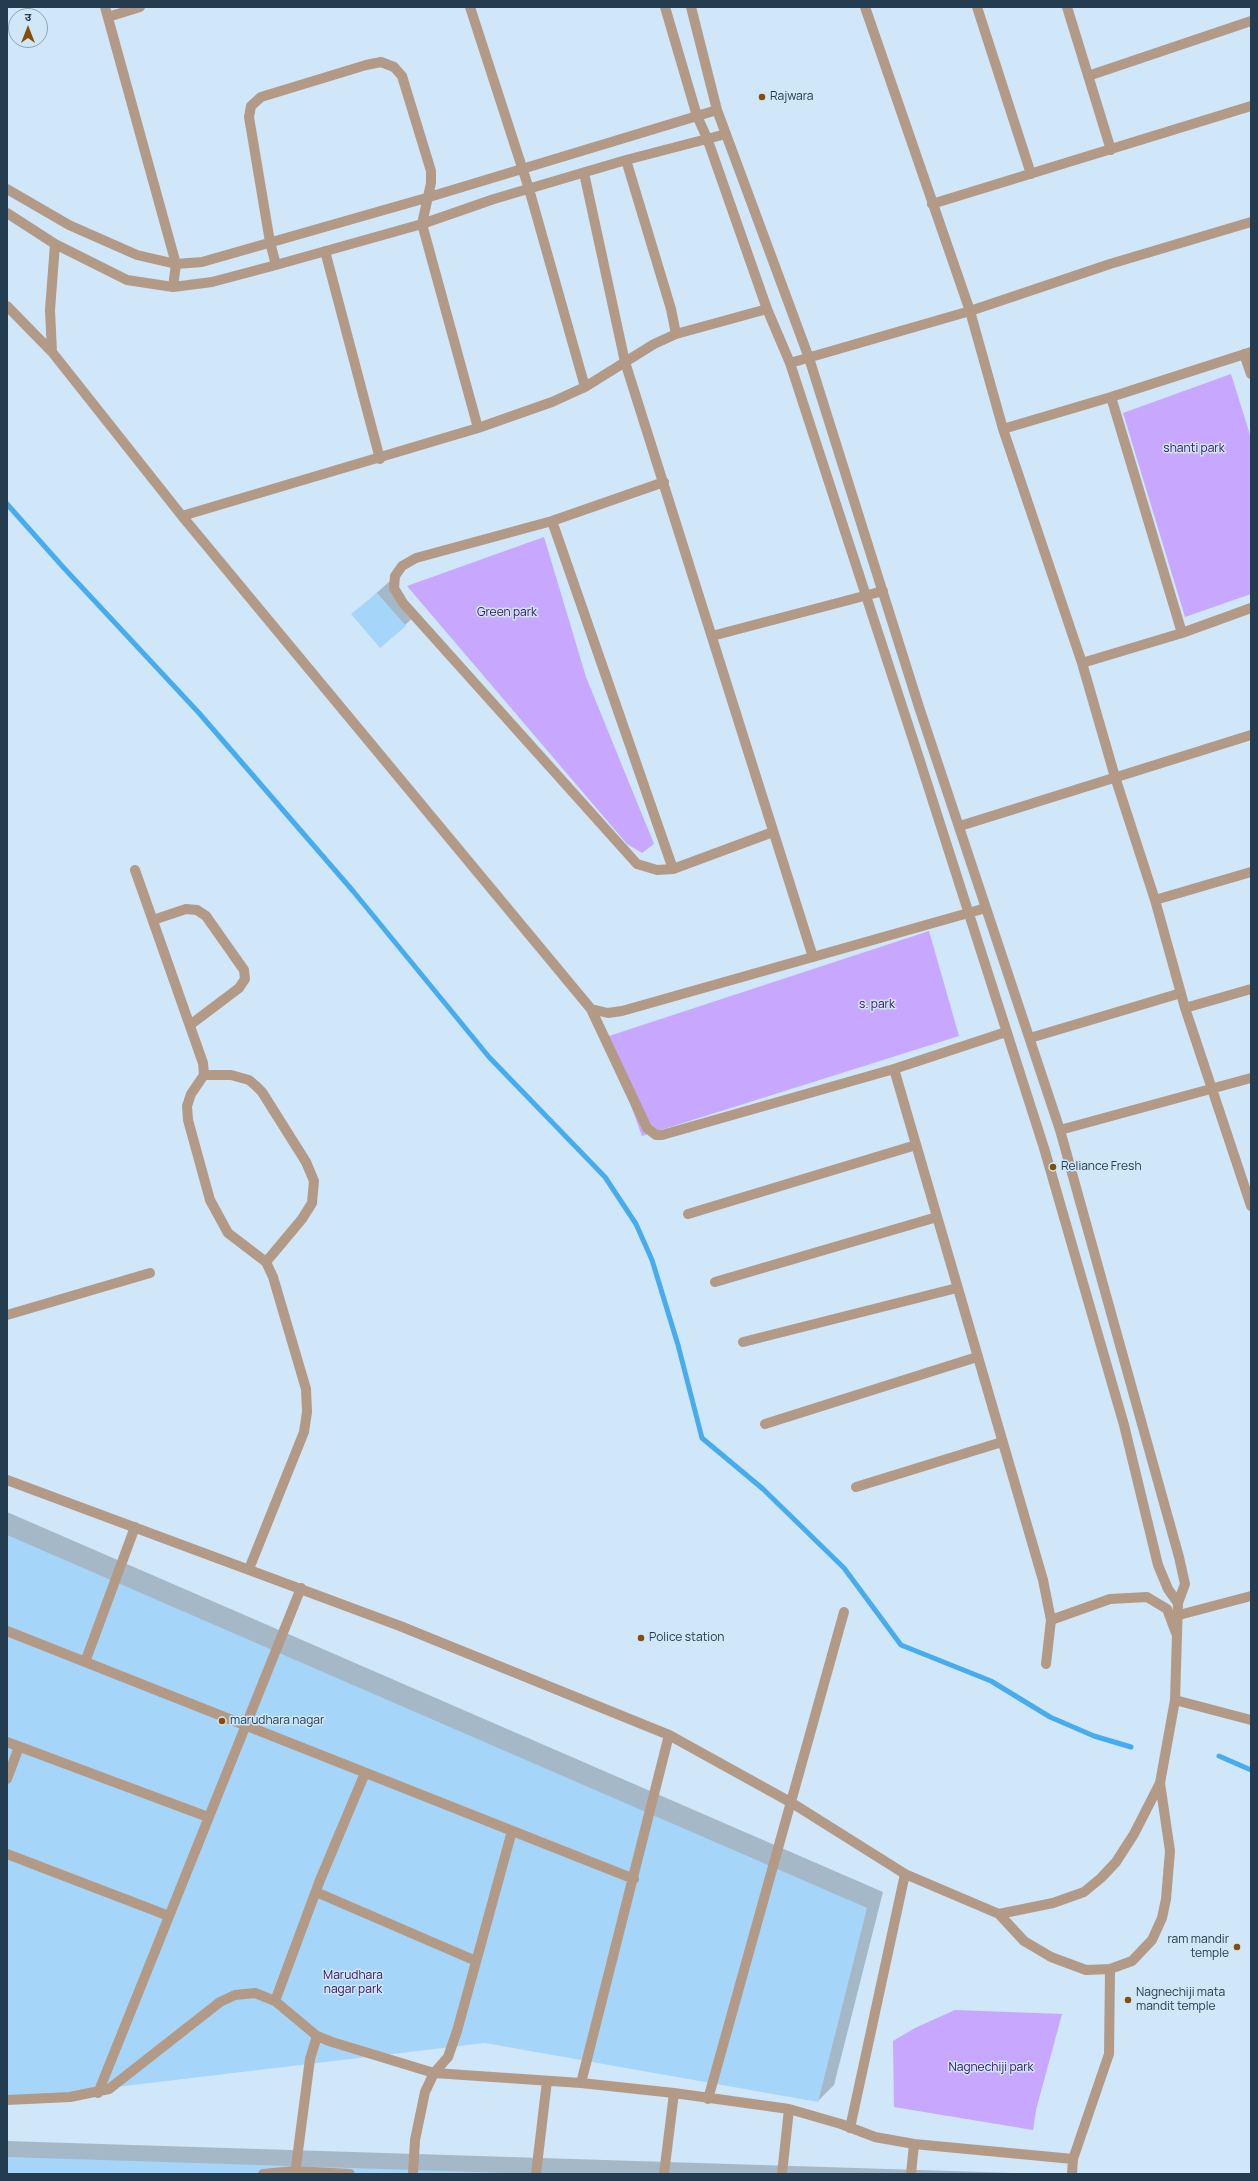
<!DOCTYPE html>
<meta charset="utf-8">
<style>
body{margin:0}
#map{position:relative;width:1258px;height:2181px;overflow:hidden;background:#cfe7f9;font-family:Manrope,"Noto Sans Devanagari",sans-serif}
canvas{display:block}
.frame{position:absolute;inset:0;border:8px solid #233c4f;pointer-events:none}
.north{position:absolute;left:8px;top:8px;width:40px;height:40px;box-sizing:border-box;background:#cfe7f9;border:1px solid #8aa3b5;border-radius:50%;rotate:0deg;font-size:11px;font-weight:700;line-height:16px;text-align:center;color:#233c4f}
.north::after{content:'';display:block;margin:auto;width:14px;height:18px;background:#874c05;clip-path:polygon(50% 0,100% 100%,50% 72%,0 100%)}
</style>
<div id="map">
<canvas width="1258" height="2181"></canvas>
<div class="frame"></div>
<div class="north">उ</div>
</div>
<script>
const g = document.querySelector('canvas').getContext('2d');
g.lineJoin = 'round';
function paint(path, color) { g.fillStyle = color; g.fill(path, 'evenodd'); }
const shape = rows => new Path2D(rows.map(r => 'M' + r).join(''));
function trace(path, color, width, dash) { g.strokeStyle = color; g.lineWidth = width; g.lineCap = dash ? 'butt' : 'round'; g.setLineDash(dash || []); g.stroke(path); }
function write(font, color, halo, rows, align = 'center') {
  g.font = font + ' Manrope,sans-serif'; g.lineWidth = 3; g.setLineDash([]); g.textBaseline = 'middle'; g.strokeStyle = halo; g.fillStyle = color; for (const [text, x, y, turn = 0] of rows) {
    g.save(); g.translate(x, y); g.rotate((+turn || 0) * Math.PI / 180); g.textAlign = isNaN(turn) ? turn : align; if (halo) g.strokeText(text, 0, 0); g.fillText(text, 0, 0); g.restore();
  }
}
paint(shape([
 [1231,374,1251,438,1251,594,1185,617,1123,413],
 [544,537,586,677,654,844,642,853,627,844,407,586],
 [929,931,959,1036,642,1136,606,1037],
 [955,2010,1062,2014,1036,2110,1033,2130,894,2107,893,2041,915,2028]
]), '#c8a7ff');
paint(shape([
 [390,581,417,614,405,625,353,614],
 [7,1512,883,1892,834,2085,818,2101,485,2042,7,2099],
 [7,2141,1013,2173,7,2174]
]), '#0003');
trace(shape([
 [7,504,63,567,199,713,353,891,489,1057,605,1177,636,1224,652,1260,678,1345,702,1438,763,1489,844,1568,901,1645,991,1681,1050,1717,1094,1736,1131,1747],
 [1219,1756,1251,1770]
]), '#47acee', 5);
paint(shape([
 [377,593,406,626,380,648,351,614],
 [7,1535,867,1908,818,2102,485,2043,7,2100],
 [7,2157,505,2173,505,2174,7,2174]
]), '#a5d6fa');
trace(shape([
 [105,7,176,264,173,287],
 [470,7,529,189,585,387],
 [665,7,697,116,707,138,767,309,790,363,919,758,1044,1148,1124,1425,1158,1565,1168,1589,1178,1603],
 [691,7,717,110,809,358,919,707,1060,1130,1179,1557,1185,1584,1178,1603,1175,1700,1160,1783,1134,1834,1116,1862,1101,1878,1084,1892,1053,1903,999,1914],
 [865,7,970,311,1003,429,1082,663,1115,777,1155,900,1185,1008,1251,1206],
 [977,7,1031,174],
 [1067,7,1111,150],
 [108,17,140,7],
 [1088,76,1251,21],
 [626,160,671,309,676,334],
 [584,173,625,362,813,957],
 [7,189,69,225,137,255,176,264,202,262,426,198,717,110],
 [932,204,1251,106],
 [7,213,55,244,127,280,173,287,212,282,276,265,422,224,494,199,626,160,726,134],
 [325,251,380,459],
 [276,265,270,242,249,117,251,106,261,97,366,65,381,62,394,67,402,76,431,171,431,183,422,224,478,428],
 [7,306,52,352,182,516,591,1009,608,1013,622,1011,986,908],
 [52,352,50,310,55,244],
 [1244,354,1251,374],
 [790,363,970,311,1110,264,1251,222],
 [1111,397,1182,633],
 [1003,429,1111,397,1251,352],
 [664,482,552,521,416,558,402,566,395,576,394,588,403,603,637,864,657,870,673,869,773,832],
 [182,516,478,428,552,402,585,387,654,344,676,334,767,309],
 [552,521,673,869],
 [712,636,883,591],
 [1082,663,1182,633,1251,608],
 [960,826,1251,735],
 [135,870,203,1063,204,1075,191,1094,187,1106,188,1120,210,1200,228,1233,266,1262,273,1277,306,1389,307,1412,304,1432,249,1569],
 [1155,900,1251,872],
 [153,920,186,909,197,910,206,916,244,970,245,979,239,988,190,1025],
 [1185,1008,1251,989],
 [591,1009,647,1128,656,1135,662,1135,894,1069,1006,1032],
 [1030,1038,1181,993],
 [894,1069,1043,1580,1051,1620,1046,1664],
 [204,1075,231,1075,249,1080,256,1086,262,1092,306,1162,314,1181,312,1203,302,1219,266,1262],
 [1060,1130,1251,1078],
 [688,1214,916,1145],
 [715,1282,937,1217],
 [7,1315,150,1273],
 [743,1342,957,1288],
 [765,1424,977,1357],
 [7,1480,400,1626,669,1735,792,1803,905,1874,999,1914,1024,1941,1051,1957,1086,1970,1110,1969,1132,1961,1152,1940,1162,1918,1166,1899,1170,1851,1160,1783],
 [856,1487,1002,1442],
 [1179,1615,1251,1596],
 [1051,1620,1110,1599,1147,1597,1167,1609,1176,1633],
 [7,1631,634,1879],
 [85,1662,135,1527],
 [1175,1700,1251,1720],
 [7,1742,208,1817],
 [7,1779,19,1747],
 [7,1854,169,1916],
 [316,1892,476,1961],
 [275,2001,320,1880,365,1773],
 [581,2083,669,1735],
 [98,2093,301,1588],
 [708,2099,844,1612],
 [7,2100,70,2097,109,2089,220,2002,235,1995,255,1993,275,2001,317,2036,332,2042,434,2073,581,2083,674,2093,789,2109,841,2124,875,2137,914,2144,1073,2159],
 [850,2128,905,1874],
 [263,2174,295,2171,350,2174],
 [295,2174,310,2059,317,2036],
 [413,2174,415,2140,425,2092,434,2073,448,2057,457,2031,512,1831],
 [536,2174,547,2081],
 [664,2174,674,2093],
 [782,2174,789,2109],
 [911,2174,914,2144],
 [1072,2174,1073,2159,1109,2054,1110,1969]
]), '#b39a86', 10);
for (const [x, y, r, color] of [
 [762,97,4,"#874c05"],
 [1053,1167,4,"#874c05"],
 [641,1638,4,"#874c05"],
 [222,1721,4,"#874c05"],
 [1237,1947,4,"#874c05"],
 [1128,2000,4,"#874c05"]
]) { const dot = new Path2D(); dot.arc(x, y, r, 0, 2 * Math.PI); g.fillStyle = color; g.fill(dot); trace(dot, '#cfe7f9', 1.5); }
write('12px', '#233c4f', '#cfe7f9', [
 ["Rajwara",770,97],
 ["Reliance Fresh",1061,1167],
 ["Police station",649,1638],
 ["marudhara nagar",230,1721],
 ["ram mandir",1229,1940,"right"],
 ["temple",1229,1954,"right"],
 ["Nagnechiji mata",1136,1993],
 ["mandit temple",1136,2007]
], 'left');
write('12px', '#391061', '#cfe7f9', [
 ["shanti park",1194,449],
 ["Green park",507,613],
 ["s. park",877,1005],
 ["Marudhara",353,1976],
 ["nagar park",353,1990],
 ["Nagnechiji park",991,2068]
]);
</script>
